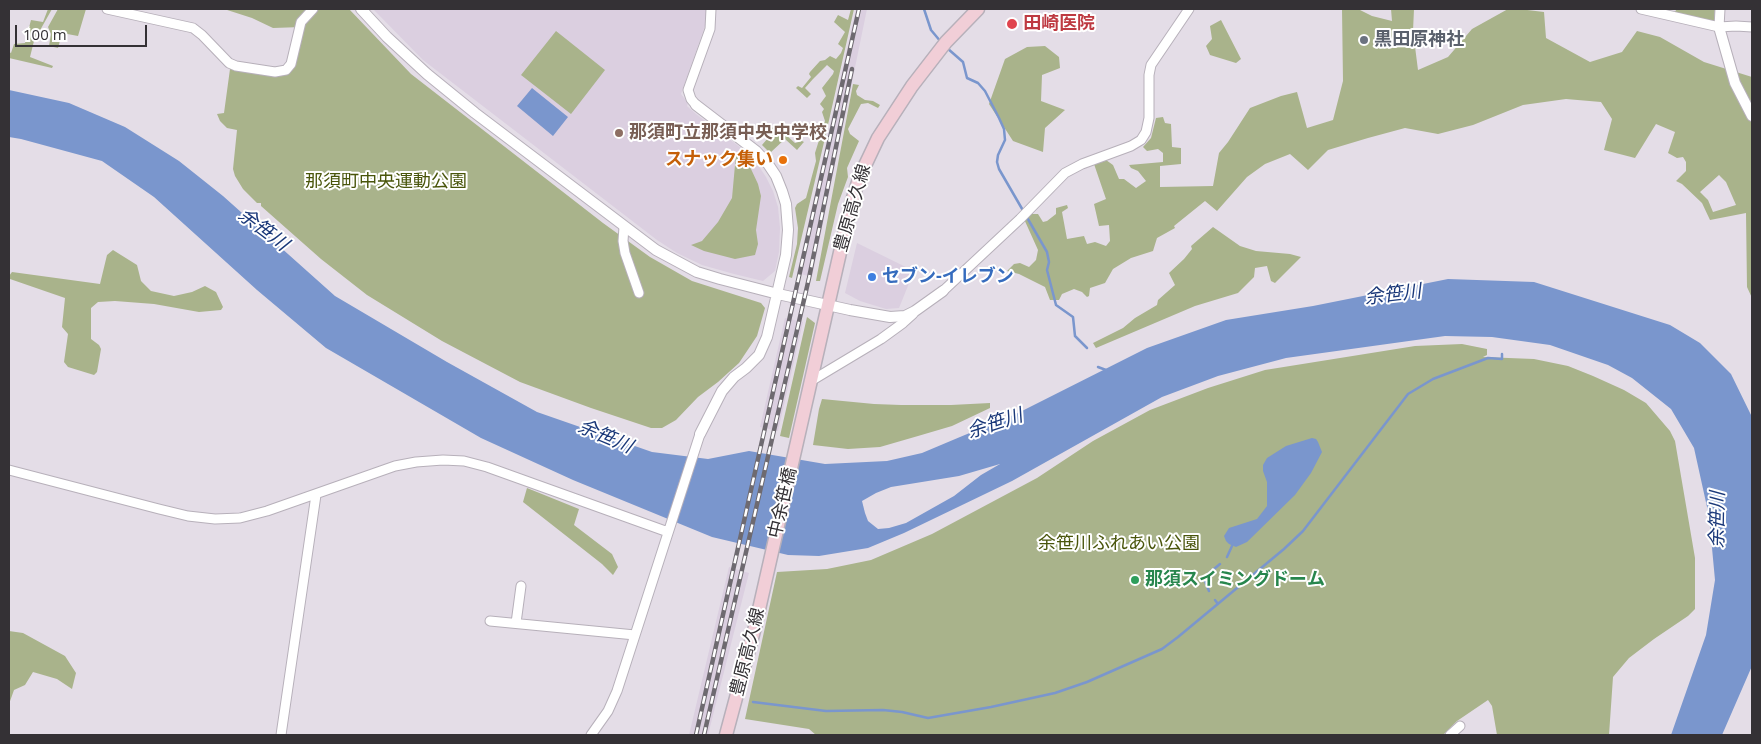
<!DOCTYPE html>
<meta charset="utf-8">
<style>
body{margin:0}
#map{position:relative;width:1761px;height:744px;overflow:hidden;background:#e4dde7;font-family:"Open Sans",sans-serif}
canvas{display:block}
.frame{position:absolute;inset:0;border:10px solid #343135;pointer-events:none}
.scale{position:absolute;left:15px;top:25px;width:132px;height:22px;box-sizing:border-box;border:2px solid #343135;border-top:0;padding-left:6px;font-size:15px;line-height:18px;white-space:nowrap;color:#343135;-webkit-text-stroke:4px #fff;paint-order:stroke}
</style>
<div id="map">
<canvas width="1761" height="744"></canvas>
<div class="frame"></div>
<div class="scale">100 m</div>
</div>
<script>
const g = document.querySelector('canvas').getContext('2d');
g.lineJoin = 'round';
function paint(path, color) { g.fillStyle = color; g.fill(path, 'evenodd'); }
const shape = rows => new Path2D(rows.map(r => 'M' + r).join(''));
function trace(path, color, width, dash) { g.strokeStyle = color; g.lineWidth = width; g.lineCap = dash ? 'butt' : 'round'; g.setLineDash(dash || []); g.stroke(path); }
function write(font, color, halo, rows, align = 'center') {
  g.font = font + ' "Open Sans","Noto Sans JP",sans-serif'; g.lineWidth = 4; g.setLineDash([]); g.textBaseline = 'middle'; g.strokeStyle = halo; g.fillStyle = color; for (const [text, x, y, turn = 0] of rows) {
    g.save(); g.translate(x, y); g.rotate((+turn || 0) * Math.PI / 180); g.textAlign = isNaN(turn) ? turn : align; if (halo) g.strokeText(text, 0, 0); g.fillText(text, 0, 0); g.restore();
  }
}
paint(shape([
 [373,9,707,9,706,23,681,94,688,103,687,106,696,114,745,151,758,165,766,177,773,191,778,207,780,228,779,252,775,271,763,281,734,274,702,265,677,253,657,240,423,60],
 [856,9,867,9,812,277,797,273],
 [857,243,914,271,899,308,886,309,860,301,845,293],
 [785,318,803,322,778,431,760,427],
 [729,567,749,573,708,735,689,735]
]), '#dbcfe0');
paint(shape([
 [48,9,52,9,34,41,30,57,53,66,52,68,9,58,9,52,11,53,14,44,25,43,31,20,43,22],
 [58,9,86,9,78,36,62,33,58,48,49,46,51,34,48,27],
 [224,9,349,9,411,74,603,223,650,257,692,281,761,303,765,308,757,336,739,363,718,382,698,397,676,420,662,428,651,428,591,408,520,382,442,341,367,295,321,259,261,206,261,203,257,203,243,189,235,176,233,169,237,130,227,128,220,121,217,114,224,113,230,69,287,72,302,27,273,28,252,18],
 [851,9,854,9,825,138,792,278,789,277,797,244,798,228,795,208,797,204,806,198,816,161,815,153,825,121,822,112,824,109,820,104,826,96,822,88,833,74,834,71,827,65,813,79,805,88,811,94,807,98,796,88,798,86,802,88,811,77,809,74,810,72,820,61,825,60,830,56,836,59,841,53,843,48,838,44,845,32,834,22,838,15,848,20],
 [1342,9,1358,9,1372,16,1392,21,1391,9,1414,9,1413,31,1418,70,1448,57,1472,29,1508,9,1519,9,1544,12,1546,38,1590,62,1622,52,1637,31,1660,37,1704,62,1752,77,1752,298,1747,287,1746,213,1710,220,1702,203,1682,184,1676,181,1686,171,1686,162,1683,157,1677,158,1668,153,1675,132,1656,124,1635,158,1604,150,1612,119,1601,102,1566,99,1523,105,1473,125,1438,134,1405,128,1368,138,1328,150,1308,170,1290,154,1265,164,1247,177,1217,211,1205,201,1174,226,1175,228,1157,238,1153,251,1131,258,1113,269,1105,283,1090,288,1089,296,1087,297,1082,292,1074,289,1062,294,1059,300,1050,300,1045,287,1019,274,1007,271,1014,264,1020,263,1029,267,1036,260,1038,250,1024,219,1031,214,1038,214,1043,222,1047,221,1056,214,1056,208,1067,205,1068,208,1062,212,1067,239,1084,236,1087,244,1095,242,1106,246,1110,241,1109,225,1099,226,1094,204,1106,199,1094,164,1106,160,1113,165,1119,179,1124,179,1136,188,1146,181,1138,171,1131,168,1129,165,1163,162,1163,153,1158,149,1147,151,1143,147,1151,138,1156,118,1163,117,1165,123,1171,124,1172,147,1181,148,1181,164,1160,166,1160,187,1213,186,1219,153,1228,142,1250,108,1281,96,1297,92,1307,128,1333,120,1343,81],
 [1719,175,1726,182,1736,205,1713,212,1708,200,1700,192],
 [1677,9,1715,9,1714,23,1673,14],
 [1221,20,1241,59,1236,63,1210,55,1206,46,1212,39,1210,26],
 [556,31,605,70,571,114,521,75],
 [1045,46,1059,57,1060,68,1042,75,1041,101,1065,110,1045,128,1043,152,1013,141,989,104,1005,59,1027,47],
 [853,84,859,85,856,91,857,95,865,100,873,101,880,105,878,108,868,103,861,104,848,129,850,134,859,141,847,168,848,177,838,204,820,281,816,281],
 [772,127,781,137,786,135,795,143,802,141,804,142,803,143,797,150,785,139,770,153,762,145,768,138,769,130],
 [736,154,744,159,751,169,758,184,761,196,756,230,758,244,755,255,735,259,704,251,691,245,702,241,718,222,732,198],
 [1213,227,1240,246,1256,251,1290,254,1301,257,1275,283,1271,281,1267,266,1255,268,1254,277,1238,293,1195,306,1096,348,1093,343,1123,328,1135,318,1157,305,1158,300,1175,285,1169,273,1184,259,1192,249,1191,246],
 [113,250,137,265,141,281,151,291,174,296,192,292,205,286,216,292,223,307,221,310,199,312,154,304,115,301,98,302,91,308,91,339,99,345,101,349,97,372,94,375,68,367,64,362,68,334,62,327,65,298,10,279,9,276,12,272,100,284,107,255],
 [807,317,815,323,789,438,780,436],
 [1462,344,1487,349,1487,355,1483,357,1534,359,1568,366,1593,376,1624,390,1646,403,1670,431,1675,441,1695,558,1695,609,1688,616,1654,639,1629,658,1613,677,1609,735,1497,735,1492,706,1488,700,1457,721,1443,735,816,735,809,729,745,719,777,572,827,569,871,560,932,534,1037,478,1093,441,1150,410,1208,388,1265,370,1415,346],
 [822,399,874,404,901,405,951,405,990,403,990,408,952,426,918,436,880,447,848,449,813,445,819,409],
 [527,488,579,509,574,525,612,554,618,567,613,575,602,564,523,502],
 [9,631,23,633,65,656,76,673,72,689,57,679,33,672,25,685,14,690,9,704]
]), '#a9b38b');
paint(shape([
 [532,88,568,117,553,136,517,106],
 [9,90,69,103,125,127,179,161,223,196,335,296,447,362,537,412,652,452,708,459,749,451,825,464,887,461,922,453,960,437,1018,413,1147,348,1226,320,1313,306,1448,279,1534,282,1670,325,1700,343,1731,374,1752,417,1752,666,1722,735,1671,735,1706,635,1715,580,1709,516,1694,448,1671,409,1632,378,1608,365,1550,345,1492,337,1445,336,1286,358,1218,376,1162,397,1012,481,904,533,868,548,819,556,788,555,712,537,573,480,481,438,326,348,257,290,154,197,102,161,21,139,9,137],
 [1000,464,981,475,954,496,906,523,889,528,878,529,868,521,865,513,862,501,876,493,891,487,959,476],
 [1312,438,1316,439,1318,442,1322,452,1311,473,1295,495,1247,542,1236,547,1229,544,1226,541,1224,536,1229,528,1257,519,1267,506,1267,482,1263,471,1263,465,1267,458,1286,446]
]), '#7a96cd');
trace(shape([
 [924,9,931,30,941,42],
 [947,48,963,62,967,78,978,83,985,91,999,118,1004,129,1005,140,998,155,997,162,999,169,1047,252,1049,262,1047,270,1056,305,1073,317,1075,336,1087,348],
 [1098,367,1106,370],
 [1227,557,1232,546],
 [1209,591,1205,581,1208,574,1220,564],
 [1215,600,1218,604],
 [753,702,826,711,883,710,902,712,928,718,991,707,1055,693,1087,682,1162,649,1178,637,1284,549,1303,531,1408,394,1433,379,1488,358,1502,359,1502,354]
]), '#7a96cd', 2.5);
const minor = shape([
 [107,9,193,28,202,35,229,63,236,66,275,72,286,70,291,64,301,22,313,9],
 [1641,9,1719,27,1736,26,1752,27],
 [1719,27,1720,9],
 [696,105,691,99,688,90,710,29,711,9],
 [624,227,623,241,625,253,639,293],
 [943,291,1020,219,1065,173,1082,164,1131,146,1141,140,1146,132,1149,118,1149,75,1151,65,1189,9],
 [811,381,881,339,903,323,913,314],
 [9,470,159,509,188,516,215,519,240,518,267,511,395,466,416,462,443,460,464,461,487,467,668,532],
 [490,621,635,635],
 [516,623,521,586],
 [281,735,316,495],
 [591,735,608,711,617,691,700,434],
 [1450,735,1460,726]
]);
const tertiary = shape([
 [361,9,387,37,427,74,475,113,656,250,697,272,720,279,778,294,850,310,890,317,905,316,915,311,943,291],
 [1719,27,1735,83,1752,116],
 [696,105,756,151,768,164,776,176,782,191,786,204,788,230,786,255,767,337,759,355,746,368,734,377,722,391,700,434]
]);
const secondary = shape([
 [726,735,755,627,851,204,860,176,878,138,912,86,946,42,978,9]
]);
trace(minor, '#b7b0ba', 11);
trace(tertiary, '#b7b0ba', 12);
trace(secondary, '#b7b0ba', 15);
trace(minor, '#fff', 9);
trace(tertiary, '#fff', 10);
trace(secondary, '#f1ced7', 12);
const rail = shape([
 [696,735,859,9],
 [704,735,809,278,852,69]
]);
trace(rail, '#6e6a70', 4.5);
trace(rail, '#fff', 2.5, [8]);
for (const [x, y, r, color] of [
 [1012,24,6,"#e0444e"],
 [1364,40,5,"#6b7280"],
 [619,133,5,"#8d6e63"],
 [783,160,5,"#e8710a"],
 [872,277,5,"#3f7fe0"],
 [1135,580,5,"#2e9e5b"]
]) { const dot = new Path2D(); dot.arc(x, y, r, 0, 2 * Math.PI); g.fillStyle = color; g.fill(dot); trace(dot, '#fff', 2); }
write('bold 18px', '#be3a42', '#fff', [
 ["田崎医院",1023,24]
], 'left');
write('bold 18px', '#5b616d', '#fff', [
 ["黒田原神社",1374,40]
], 'left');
write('bold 18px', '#785e54', '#fff', [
 ["那須町立那須中央中学校",629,133]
], 'left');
write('bold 18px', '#c56008', '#fff', [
 ["スナック集い",773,160]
], 'right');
write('18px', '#49550b', '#fff', [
 ["那須町中央運動公園",386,182],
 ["余笹川ふれあい公園",1119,544]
]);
write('18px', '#343135', '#fff', [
 ["豊原高久線",853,208,-74],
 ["中余笹橋",783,503,-77],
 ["豊原高久線",748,652,-76]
]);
write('bold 18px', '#366cbe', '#fff', [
 ["セブン-イレブン",882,277]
], 'left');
write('bold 18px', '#27864d', '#fff', [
 ["那須スイミングドーム",1145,580]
], 'left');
write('italic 19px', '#1a3879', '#fff', [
 ["余笹川",263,230,37],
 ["余笹川",1393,295,-7],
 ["余笹川",995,424,-18],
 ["余笹川",605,437,23],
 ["余笹川",1718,520,-89]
]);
</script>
